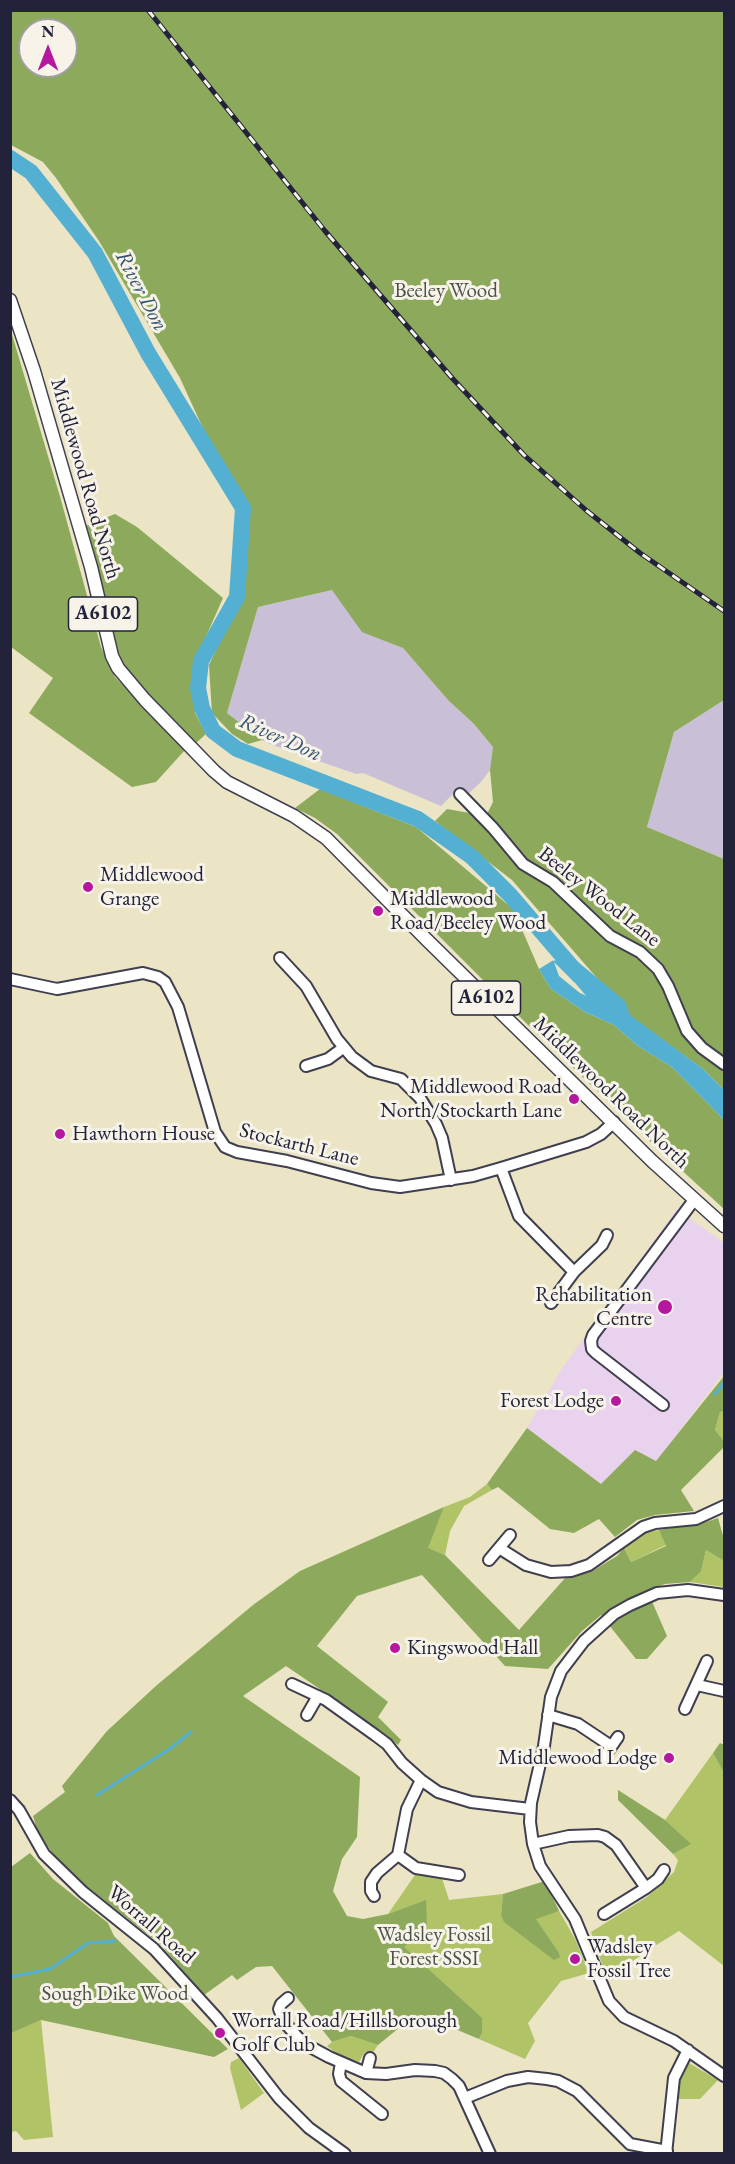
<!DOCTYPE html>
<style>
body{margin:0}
#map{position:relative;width:735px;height:2164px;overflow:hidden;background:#ebe4c5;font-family:"EB Garamond",serif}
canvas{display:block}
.frame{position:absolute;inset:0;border:12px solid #22223b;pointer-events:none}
.north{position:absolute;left:18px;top:18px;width:60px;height:60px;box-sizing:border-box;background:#f7f3e8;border:2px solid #a29fa3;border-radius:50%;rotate:0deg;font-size:16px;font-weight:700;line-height:24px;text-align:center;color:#22223b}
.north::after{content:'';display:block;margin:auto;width:21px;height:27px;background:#b5179e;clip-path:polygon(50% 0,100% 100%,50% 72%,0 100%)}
</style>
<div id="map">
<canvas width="735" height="2164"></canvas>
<div class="frame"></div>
<div class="north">N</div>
</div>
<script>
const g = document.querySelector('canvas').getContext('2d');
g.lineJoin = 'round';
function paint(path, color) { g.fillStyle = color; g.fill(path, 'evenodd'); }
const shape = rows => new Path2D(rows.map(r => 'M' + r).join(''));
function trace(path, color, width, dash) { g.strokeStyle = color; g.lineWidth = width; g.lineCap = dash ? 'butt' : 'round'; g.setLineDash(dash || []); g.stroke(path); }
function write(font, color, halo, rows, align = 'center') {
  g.font = font + ' "EB Garamond",serif'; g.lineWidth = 6; g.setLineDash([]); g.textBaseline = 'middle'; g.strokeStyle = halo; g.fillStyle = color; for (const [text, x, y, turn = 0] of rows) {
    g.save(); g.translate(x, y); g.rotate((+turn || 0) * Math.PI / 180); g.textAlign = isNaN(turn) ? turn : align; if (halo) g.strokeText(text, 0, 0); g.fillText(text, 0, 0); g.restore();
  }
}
paint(shape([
 [677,1209,724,1243,724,1372,656,1462,635,1450,601,1484,527,1428,561,1370]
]), '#e9d2ed');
paint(shape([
 [332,590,377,637,403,648,448,700,474,724,493,747,490,770,481,782,466,796,458,789,441,806,363,773,356,774,270,744,262,740,227,713,258,607],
 [724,700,724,859,647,827,674,732]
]), '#c9bfd7');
paint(shape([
 [724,1411,724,1441,715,1430,720,1412],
 [487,1484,492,1490,464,1506,450,1531,445,1555,427,1548,444,1507,470,1497],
 [659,1530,666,1545,631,1562,624,1548,641,1534],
 [706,1550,724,1561,724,1587,690,1582,701,1570],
 [713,1753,724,1773,724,1966,679,1931,653,1947,607,1979,591,1932,647,1897,674,1872,678,1860,673,1854,690,1844,665,1820],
 [417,1872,441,1875,449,1900,503,1894,501,1915,558,1951,535,1918,559,1911,575,1939,589,1973,561,1981,528,2023,535,2041,525,2059,479,2039,482,2033,385,1935,426,1925,425,1901,388,1914],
 [41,2020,53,2137,24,2140,16,2131,11,2132,10,2033],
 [351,2036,378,2045,372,2054,365,2052,359,2062,340,2056,327,2046,332,2042],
 [239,2058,264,2093,241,2110,230,2068,231,2062],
 [689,2063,718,2080,700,2099,678,2099,681,2076]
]), '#b0c367');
paint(shape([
 [10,11,724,11,724,700,674,732,647,827,724,859,724,1090,703,1069,629,1015,512,880,435,821,447,809,486,816,493,802,490,770,493,747,474,724,448,700,403,648,362,632,332,590,258,607,227,713,262,740,248,744,232,734,212,713,209,665,230,620,246,540,227,481,180,378,99,241,56,178,43,162,11,145],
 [30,30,66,30,66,66,30,66],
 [11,331,61,500,101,647,115,677,185,750,156,782,132,787,29,713,53,678,11,647],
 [115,514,137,527,223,598,193,666,192,685,195,713,206,734,195,744,144,691,127,671,118,654,85,526],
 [320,789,416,827,513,909,539,969,551,989,585,1012,614,1025,638,1046,672,1067,724,1120,724,1209,652,1143,528,1025,337,834,315,818,295,808],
 [724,1376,724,1411,720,1412,715,1430,724,1441,724,1447,681,1490,694,1511,655,1515,637,1520,615,1537,599,1519,574,1533,550,1529,498,1487,492,1490,487,1484,527,1428,601,1484,635,1450,656,1461],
 [444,1507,428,1548,445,1555,519,1630,566,1577,594,1570,617,1556,624,1548,631,1562,666,1546,659,1530,706,1522,718,1518,724,1539,724,1561,706,1550,701,1571,690,1582,665,1584,647,1590,667,1636,647,1659,636,1659,601,1615,582,1631,548,1669,505,1666,422,1575,357,1596,317,1646,388,1702,378,1717,401,1740,398,1745,355,1713,286,1666,243,1696,360,1777,357,1837,342,1859,333,1891,347,1916,363,1919,388,1914,426,1900,427,1926,404,1947,482,2018,482,2033,479,2039,429,2018,405,2023,378,2045,351,2036,332,2042,272,1966,256,1967,237,1980,232,1975,204,1995,160,1944,85,1885,56,1858,38,1833,33,1816,65,1792,62,1786,107,1731,157,1685,253,1605,300,1571],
 [720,1743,724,1745,724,1773,713,1753],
 [618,1790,665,1820,691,1844,673,1854,618,1800],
 [30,1853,53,1879,108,1923,114,1936,228,2049,214,2057,41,2020,11,2033,11,1867],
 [545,1881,559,1911,536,1919,558,1951,560,1957,554,1960,504,1922,501,1915,503,1894]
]), '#8ca95c');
paint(shape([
 [572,957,625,1001,630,1015,703,1069,724,1090,724,1120,672,1067,638,1046,614,1025,585,1012,551,989,539,969,552,961],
 [554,962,574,982,594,992,602,1003,580,993,559,976]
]), '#54b0d2');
trace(shape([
 [715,1394,724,1383],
 [97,1795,168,1750,191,1732],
 [10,1977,50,1969,88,1943,115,1941]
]), '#54b0d2', 3);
trace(shape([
 [10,158,31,172,95,253,148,353,243,508,237,597,201,661,198,688,202,708,213,731,237,749,418,819,472,857,510,895,608,1009,621,1019]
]), '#54b0d2', 16);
const minor = shape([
 [460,794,493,828,523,864,553,882,610,936,640,952,658,969,668,986,687,1031,702,1048,724,1064],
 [280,958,306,986,337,1039,352,1057,371,1071,401,1079,420,1098,436,1124,442,1138,451,1180],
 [10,979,57,989,143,973,158,977,165,982,178,1007,215,1132,225,1147,237,1152,287,1161,371,1183,400,1187,473,1176,501,1168,586,1142,601,1134,614,1122],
 [306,1066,328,1059,343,1048],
 [501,1168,519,1216,574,1272],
 [551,1303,574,1272,602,1245,607,1235],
 [663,1405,596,1353,592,1349,591,1341,593,1335,694,1200],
 [499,1548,526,1565,551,1572,571,1571,589,1565,643,1527,655,1523,696,1519,724,1506],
 [489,1560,510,1535],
 [724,1595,688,1590,657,1593,630,1605,614,1614,584,1641,561,1671,551,1697,544,1746,531,1803,530,1822,533,1844,540,1866,575,1919,609,2001,624,2017,674,2041,724,2076],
 [292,1684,326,1700,375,1735,387,1744,402,1763,421,1780,438,1792,471,1802,530,1809],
 [697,1685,724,1691],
 [685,1709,707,1661],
 [307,1715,318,1696],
 [548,1715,578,1724,611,1746],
 [604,1757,618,1737],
 [10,1800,19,1810,44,1854,83,1892,154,1949,217,2018,279,2098,309,2128,345,2154],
 [533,1844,569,1836,598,1835,605,1837,616,1845,646,1888],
 [398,1855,416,1868,459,1875],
 [374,1896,371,1891,371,1882,377,1873,398,1855,407,1809,421,1780],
 [604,1914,646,1888,658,1879,664,1870],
 [288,1998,281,2004,279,2009,285,2023,303,2043,329,2057,366,2073,386,2074,415,2070,435,2071,444,2073,452,2079,459,2086,490,2154],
 [341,2063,339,2074,341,2081,382,2114],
 [366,2073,370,2058],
 [465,2098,507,2081,528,2077,547,2079,558,2081,577,2091,630,2144,667,2151],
 [666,2154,674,2078,688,2050]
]);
const major = shape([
 [10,300,34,371,91,567,112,656,118,668,145,700,214,771,227,782,294,816,326,838,427,940,652,1161,724,1226]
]);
trace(minor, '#403f50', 14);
trace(major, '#403f50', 15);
trace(minor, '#fff', 10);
trace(major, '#fff', 12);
const rail = shape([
 [148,10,325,231,453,379,524,455,587,511,640,553,724,611]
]);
trace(rail, '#22223b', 5);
trace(rail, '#f7f3e8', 3, [9]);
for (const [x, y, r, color] of [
 [88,887,6,"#b5179e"],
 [378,911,6,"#b5179e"],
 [574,1099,6,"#b5179e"],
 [60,1134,6,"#b5179e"],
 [665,1307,8,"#b5179e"],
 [616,1401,6,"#b5179e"],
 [395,1648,6,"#b5179e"],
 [669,1758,6,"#b5179e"],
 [575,1959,6,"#b5179e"],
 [220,2033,6,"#b5179e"]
]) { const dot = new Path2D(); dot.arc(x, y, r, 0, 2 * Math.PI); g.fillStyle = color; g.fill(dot); trace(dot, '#f7f3e8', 2); }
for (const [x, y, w] of [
 [103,614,69],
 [486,998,69]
]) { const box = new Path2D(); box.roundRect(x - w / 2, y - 17, w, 34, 4.5); g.fillStyle = '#f7f3e8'; g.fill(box); trace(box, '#22223b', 1.5); }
write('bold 20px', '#22223b', null, [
 ["A6102",103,614],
 ["A6102",486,998]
]);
write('21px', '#4d5248', '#f7f3e8', [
 ["Beeley Wood",446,291],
 ["Wadsley Fossil",434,1935],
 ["Forest SSSI",434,1959],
 ["Sough Dike Wood",115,1994]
]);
write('21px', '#22223b', '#f7f3e8', [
 ["Middlewood Road North",85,479,74],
 ["Beeley Wood Lane",599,897,38],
 ["Middlewood Road North",611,1093,44],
 ["Stockarth Lane",299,1145,14],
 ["Worrall Road",151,1925,41]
]);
write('21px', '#22223b', '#f7f3e8', [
 ["Middlewood",100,875],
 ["Grange",100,899],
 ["Middlewood",390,899],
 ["Road/Beeley Wood",390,923],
 ["Middlewood Road",562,1087,"right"],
 ["North/Stockarth Lane",562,1111,"right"],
 ["Hawthorn House",72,1134],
 ["Rehabilitation",652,1295,"right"],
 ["Centre",652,1319,"right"],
 ["Forest Lodge",604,1401,"right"],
 ["Kingswood Hall",407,1648],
 ["Middlewood Lodge",657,1758,"right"],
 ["Wadsley",587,1947],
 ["Fossil Tree",587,1971],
 ["Worrall Road/Hillsborough",232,2021],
 ["Golf Club",232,2045]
], 'left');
write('italic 22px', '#345470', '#f7f3e8', [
 ["River Don",141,291,62],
 ["River Don",280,738,24]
]);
</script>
